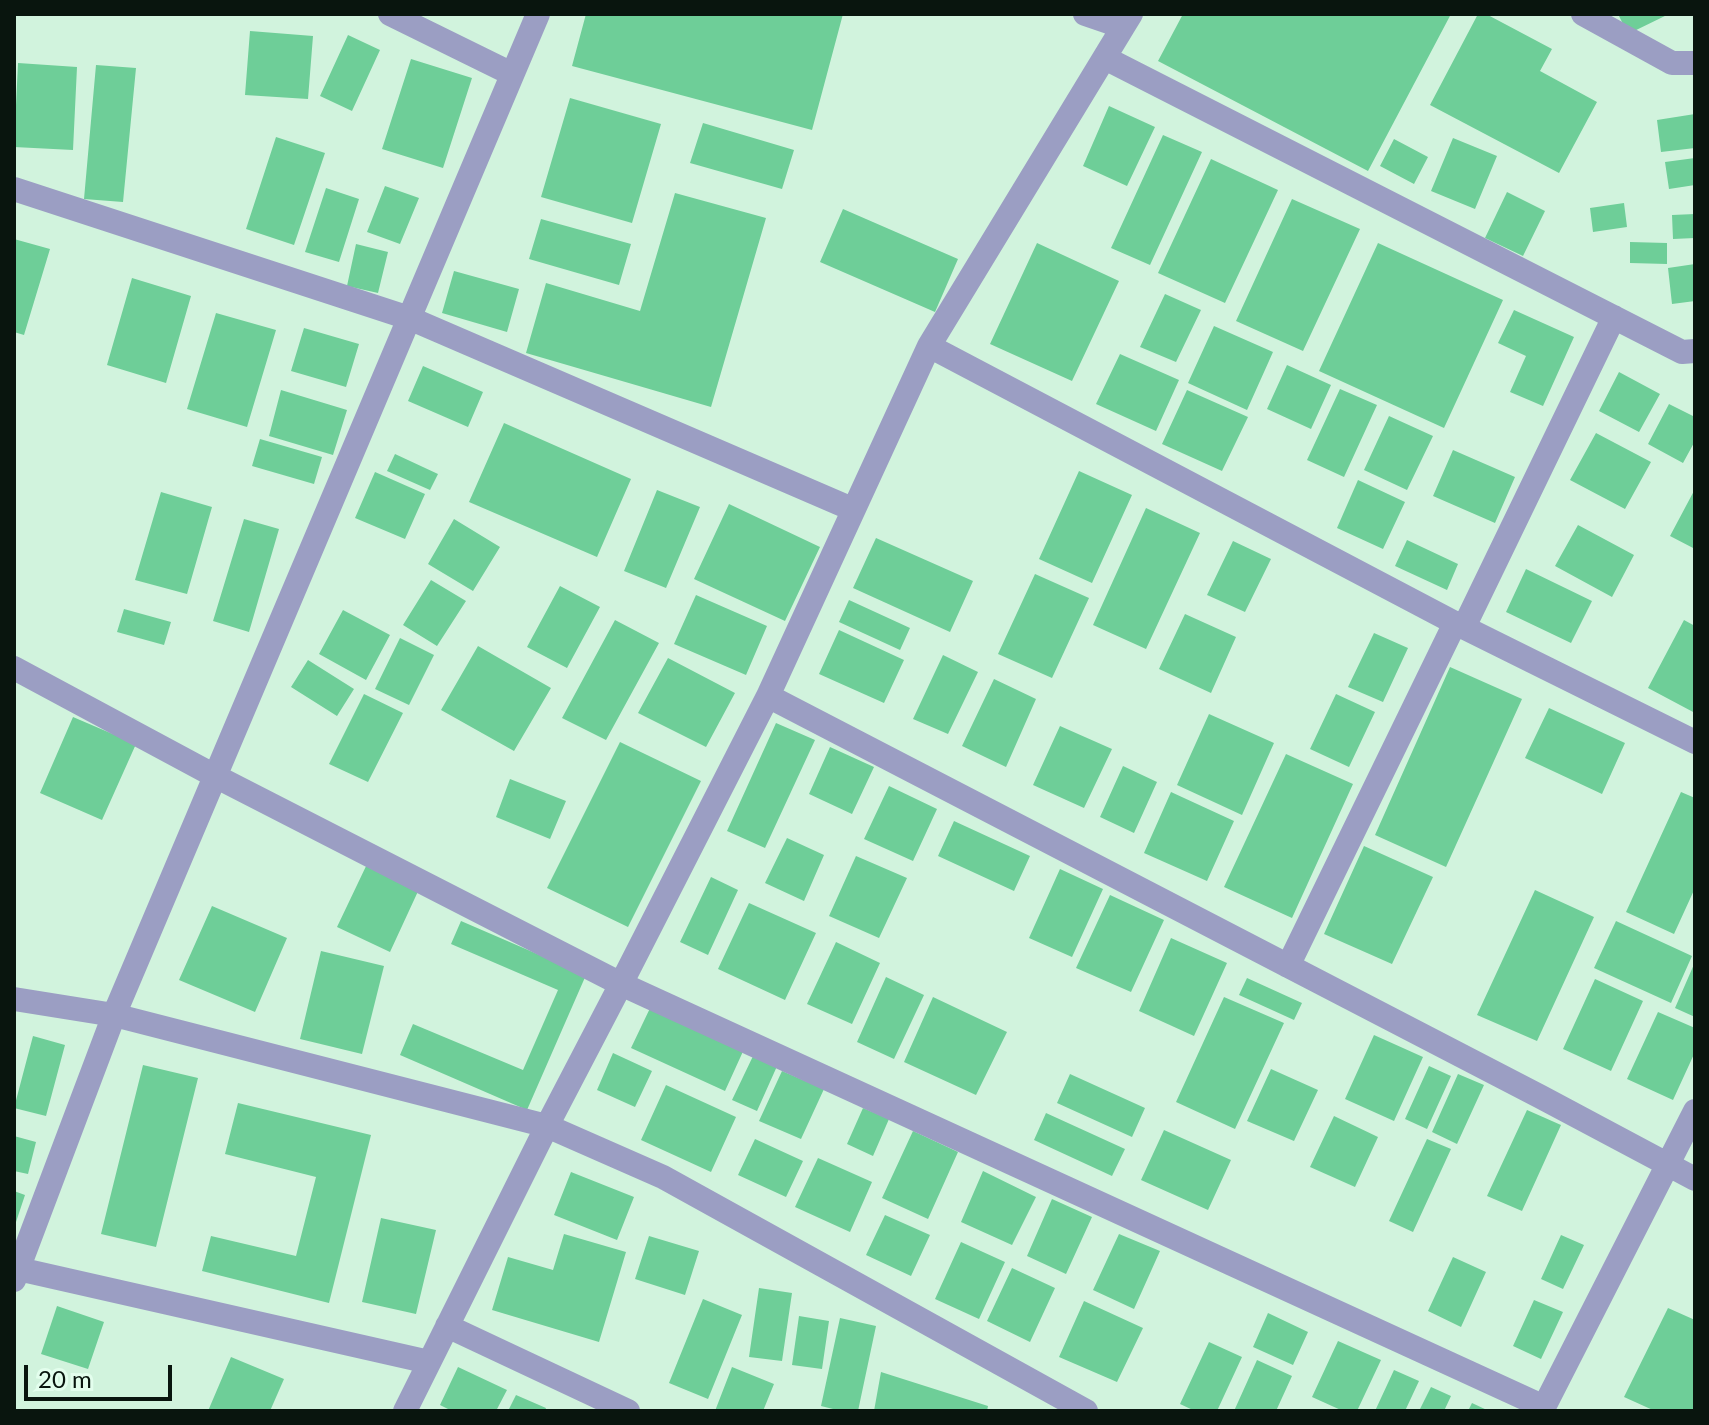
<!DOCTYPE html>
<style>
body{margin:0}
#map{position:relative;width:1709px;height:1425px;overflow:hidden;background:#d1f3dd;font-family:Lato,sans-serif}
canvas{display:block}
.frame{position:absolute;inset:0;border:16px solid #09150e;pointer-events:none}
.scale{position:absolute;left:24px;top:1365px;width:148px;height:36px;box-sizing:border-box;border:4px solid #09150e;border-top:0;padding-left:10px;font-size:24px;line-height:28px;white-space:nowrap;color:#09150e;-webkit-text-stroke:6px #e3feed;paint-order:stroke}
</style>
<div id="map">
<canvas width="1709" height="1425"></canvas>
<div class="frame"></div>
<div class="scale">20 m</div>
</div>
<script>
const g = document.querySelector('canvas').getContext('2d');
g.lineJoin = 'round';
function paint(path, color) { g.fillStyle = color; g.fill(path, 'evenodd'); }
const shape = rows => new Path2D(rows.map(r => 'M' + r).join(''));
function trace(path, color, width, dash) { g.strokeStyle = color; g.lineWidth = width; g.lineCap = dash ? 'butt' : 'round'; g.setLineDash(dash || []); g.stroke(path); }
paint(shape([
 [586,14,843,14,812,130,572,66],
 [1183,14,1288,14,1293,16,1294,14,1451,14,1368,171,1158,61],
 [1478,14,1486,14,1552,49,1540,71,1597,102,1559,173,1430,105],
 [1618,14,1669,14,1628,34],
 [250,31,313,36,308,99,245,95],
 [348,35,380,50,352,111,320,96],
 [411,59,472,78,443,168,382,149],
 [18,63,77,67,73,150,14,147],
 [96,65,136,68,123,202,84,199],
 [570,98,661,124,632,223,541,197],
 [1109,106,1155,127,1127,186,1083,166],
 [1695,114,1695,148,1661,152,1657,120],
 [703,123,794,150,782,189,690,163],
 [1163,135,1202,152,1150,265,1111,248],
 [276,137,325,153,294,245,246,229],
 [1453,138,1497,156,1475,209,1431,191],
 [1394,139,1428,157,1414,184,1380,166],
 [1695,158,1695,185,1669,189,1665,162],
 [1211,159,1278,190,1225,303,1158,273],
 [385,186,419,198,400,244,367,232],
 [326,188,359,199,339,262,305,252],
 [1507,192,1545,211,1523,256,1485,238],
 [675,193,766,218,711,407,526,353,546,283,640,311],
 [1292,199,1360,229,1303,351,1236,321],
 [1624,203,1627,227,1593,232,1590,208],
 [843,209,958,259,935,312,820,262],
 [1695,214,1695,238,1673,239,1672,215],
 [541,219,631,244,619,285,529,259],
 [14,239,50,249,24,335,14,332],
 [1630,242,1667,243,1667,264,1630,263],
 [1037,243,1119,281,1072,381,990,344],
 [1378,243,1503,300,1444,428,1319,371],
 [356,244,388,252,378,293,347,286],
 [1695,264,1695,301,1672,304,1668,268],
 [454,271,519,289,507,332,442,313],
 [132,278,191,296,166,383,107,365],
 [1165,294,1201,310,1176,362,1140,347],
 [1514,310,1574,337,1543,406,1510,392,1526,356,1498,343],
 [216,313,276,330,247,427,187,409],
 [1214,326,1273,352,1247,410,1188,383],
 [304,328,359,344,346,387,291,371],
 [1120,354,1179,380,1156,431,1096,404],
 [1287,365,1331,385,1311,429,1267,409],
 [423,366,483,392,468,427,408,401],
 [1619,372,1660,394,1639,432,1599,411],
 [1340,389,1377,405,1344,477,1307,460],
 [281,390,347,410,333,455,269,436],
 [1187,390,1248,417,1222,471,1162,444],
 [1669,404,1695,417,1695,441,1683,463,1648,444],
 [1389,416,1433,436,1407,490,1364,470],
 [504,423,631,479,597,557,469,502],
 [1596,433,1651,462,1625,509,1570,480],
 [260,439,322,457,314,484,252,466],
 [1453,450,1515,477,1495,523,1433,496],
 [395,454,438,474,430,490,387,471],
 [1079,471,1132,495,1092,583,1039,559],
 [375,472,425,494,405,539,355,518],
 [1358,480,1405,502,1383,549,1337,528],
 [1695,489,1695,549,1670,536],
 [657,490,700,507,666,588,624,571],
 [161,492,212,507,187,594,135,580],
 [729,504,820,547,785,621,694,579],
 [1146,508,1200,533,1146,649,1093,625],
 [244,519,279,529,249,632,213,621],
 [454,519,500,547,473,591,428,564],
 [1578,525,1634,555,1612,597,1555,566],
 [876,538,973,581,950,632,853,588],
 [1407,540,1458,564,1447,590,1395,566],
 [1233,541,1271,559,1245,612,1207,595],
 [1526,569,1592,601,1571,643,1506,612],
 [1035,574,1089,598,1052,678,998,654],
 [431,580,466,601,437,646,403,625],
 [560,586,600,607,567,668,527,647],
 [696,595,767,626,746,675,674,644],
 [849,600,910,628,900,650,839,622],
 [124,609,171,622,164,645,117,632],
 [343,610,390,635,366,680,319,654],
 [1185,614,1236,637,1211,693,1159,669],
 [615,620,659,643,606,740,562,718],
 [1684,620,1695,626,1695,713,1648,688],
 [839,630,904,660,884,703,819,674],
 [1374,633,1408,648,1383,702,1348,687],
 [400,638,434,655,409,705,375,689],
 [478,646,551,688,514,751,441,710],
 [943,655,978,672,948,734,913,719],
 [668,658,735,693,706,747,638,713],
 [308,660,354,689,337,716,291,687],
 [1450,667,1522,699,1446,867,1375,835],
 [994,679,1036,699,1006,767,962,746],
 [364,694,403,713,368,782,329,764],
 [1336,694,1375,712,1349,767,1310,749],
 [1549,708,1625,743,1602,794,1525,758],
 [1209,714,1274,743,1242,815,1177,785],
 [73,717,136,744,102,820,40,793],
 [776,723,815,740,765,848,727,831],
 [1060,726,1112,749,1084,808,1033,785],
 [620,742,701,781,628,927,547,888],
 [830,747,874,767,852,814,809,794],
 [1286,754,1353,784,1292,918,1224,887],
 [1123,766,1157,782,1134,833,1100,817],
 [510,779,566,801,550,839,496,817],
 [889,786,937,809,913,861,864,839],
 [1171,792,1234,821,1207,881,1144,853],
 [1681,792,1695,798,1695,888,1674,934,1626,912],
 [954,821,1030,856,1014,891,938,856],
 [787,838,824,855,804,901,765,883],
 [1364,846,1433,877,1392,964,1324,934],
 [856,856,907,878,879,938,829,916],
 [368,862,420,887,390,952,337,927],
 [1060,869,1103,889,1072,957,1029,938],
 [711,877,738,890,708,955,680,942],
 [1535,890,1594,917,1537,1041,1477,1015],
 [1110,895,1164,920,1131,992,1076,968],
 [749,903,816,933,785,1000,718,969],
 [212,906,287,938,255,1012,179,980],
 [461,921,586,975,527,1110,400,1055,413,1024,523,1070,558,990,451,944],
 [1616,921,1692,956,1671,1003,1594,968],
 [1171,938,1227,963,1194,1036,1139,1011],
 [836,942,880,963,852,1024,807,1004],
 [321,951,384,966,362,1054,300,1039],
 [1695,962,1695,1017,1675,1008],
 [886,977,924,995,894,1059,857,1042],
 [1247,978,1302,1003,1294,1020,1239,995],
 [1595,979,1643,1001,1611,1071,1563,1049],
 [933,997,1007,1032,976,1095,904,1062],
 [1224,997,1284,1023,1235,1129,1176,1102],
 [652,1004,745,1047,725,1091,631,1048],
 [1658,1012,1695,1028,1695,1052,1673,1100,1627,1079],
 [1374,1035,1423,1057,1394,1121,1345,1099],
 [33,1036,65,1045,46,1116,14,1108],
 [613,1053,652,1071,635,1107,597,1090],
 [754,1054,778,1064,757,1111,732,1100],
 [143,1065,198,1078,156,1247,101,1234],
 [1429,1066,1451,1076,1427,1129,1405,1119],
 [1271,1069,1318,1090,1294,1141,1247,1121],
 [782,1071,824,1089,801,1139,759,1121],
 [1070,1074,1145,1108,1132,1137,1057,1103],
 [1458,1074,1484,1085,1457,1144,1432,1132],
 [666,1085,736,1117,711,1172,641,1140],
 [238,1103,371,1135,329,1303,202,1271,211,1236,296,1256,316,1177,225,1154],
 [863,1108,889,1119,873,1156,847,1144],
 [1527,1110,1561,1125,1522,1211,1487,1196],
 [1046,1113,1125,1149,1112,1176,1034,1140],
 [1334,1116,1378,1137,1355,1187,1310,1167],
 [1164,1130,1231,1160,1208,1210,1141,1180],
 [913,1131,958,1152,928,1219,882,1198],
 [14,1136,36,1142,28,1174,14,1171],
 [755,1139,803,1161,786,1197,738,1175],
 [1427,1139,1451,1149,1413,1232,1389,1221],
 [818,1158,872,1182,850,1232,795,1207],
 [983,1171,1036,1197,1012,1245,961,1222],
 [571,1172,634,1197,617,1240,554,1215],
 [14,1191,25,1195,15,1225,14,1225],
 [1052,1199,1092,1217,1066,1274,1027,1256],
 [885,1215,930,1235,911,1276,866,1255],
 [381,1218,436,1230,416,1314,362,1302],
 [564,1234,626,1252,599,1342,492,1310,508,1257,553,1270],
 [1119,1234,1160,1251,1134,1309,1093,1290],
 [1561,1235,1584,1245,1563,1289,1541,1279],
 [649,1236,699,1251,685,1295,635,1279],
 [961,1242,1005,1262,979,1319,935,1299],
 [1453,1257,1486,1272,1461,1327,1428,1311],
 [1012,1268,1055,1288,1030,1342,987,1321],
 [759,1288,792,1293,782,1361,749,1357],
 [703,1299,742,1315,708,1399,669,1383],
 [1534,1300,1563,1312,1541,1359,1513,1346],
 [1084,1301,1143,1328,1117,1382,1059,1357],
 [57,1306,104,1322,88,1369,41,1354],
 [1668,1308,1695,1320,1695,1411,1655,1411,1624,1397],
 [1268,1313,1308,1332,1293,1365,1253,1347],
 [799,1316,829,1321,822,1369,792,1365],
 [840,1318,876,1326,858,1411,841,1411,821,1406],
 [1338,1341,1381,1360,1357,1411,1343,1411,1312,1397],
 [1209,1342,1242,1357,1217,1411,1195,1411,1180,1404],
 [231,1357,284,1379,270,1411,208,1411],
 [1257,1360,1292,1376,1276,1411,1234,1411],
 [458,1367,507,1390,496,1411,452,1411,440,1405],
 [732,1367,774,1384,763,1411,715,1411],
 [1394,1370,1419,1381,1405,1411,1375,1411],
 [881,1372,988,1406,987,1411,874,1411],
 [1431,1387,1451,1396,1444,1411,1419,1411],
 [516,1395,546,1408,545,1411,508,1411],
 [1472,1403,1489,1411,1468,1411]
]), '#6ece98');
trace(shape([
 [390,14,512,74],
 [1085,14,1123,27,1131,14],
 [1583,14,1672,63,1695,63],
 [1105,58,1682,352,1695,351],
 [14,189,409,318,852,509],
 [929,346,1123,27],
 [1464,627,1614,317],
 [14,668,215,776,621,984,768,696,1541,1097,1695,1179],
 [768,696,929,346,1455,623,1695,742],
 [1288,966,1455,623],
 [14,999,114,1015,547,1126,663,1177,1086,1411],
 [14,1268,429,1362],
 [14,1280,114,1015,538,14],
 [447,1326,628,1411],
 [405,1411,547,1126,621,984,1544,1407,1695,1111]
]), '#9b9ec3', 24);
</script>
